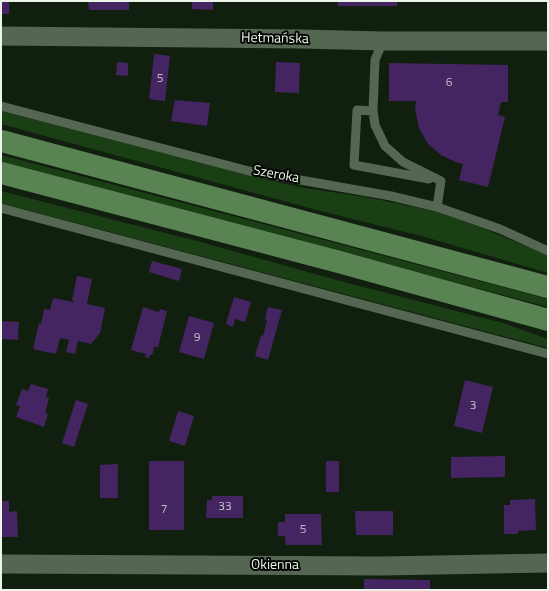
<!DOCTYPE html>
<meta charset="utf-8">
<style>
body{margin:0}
#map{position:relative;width:549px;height:591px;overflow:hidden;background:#111f0f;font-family:"Titillium Web",sans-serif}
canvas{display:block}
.frame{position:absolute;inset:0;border:2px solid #ebf5e9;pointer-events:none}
</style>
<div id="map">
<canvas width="549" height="591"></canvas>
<div class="frame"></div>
</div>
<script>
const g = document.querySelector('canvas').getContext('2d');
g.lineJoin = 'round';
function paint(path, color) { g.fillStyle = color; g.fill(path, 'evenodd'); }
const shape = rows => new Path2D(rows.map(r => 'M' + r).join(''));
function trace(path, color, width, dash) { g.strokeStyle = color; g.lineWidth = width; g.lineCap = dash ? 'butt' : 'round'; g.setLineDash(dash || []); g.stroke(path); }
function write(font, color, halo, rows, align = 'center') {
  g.font = font + ' "Titillium Web",sans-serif'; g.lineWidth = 4; g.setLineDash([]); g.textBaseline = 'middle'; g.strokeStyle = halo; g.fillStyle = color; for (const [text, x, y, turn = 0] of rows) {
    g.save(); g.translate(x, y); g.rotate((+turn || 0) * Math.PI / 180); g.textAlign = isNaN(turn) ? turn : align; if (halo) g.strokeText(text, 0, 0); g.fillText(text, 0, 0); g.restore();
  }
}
paint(shape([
 [1,111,259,178,299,187,371,198,438,212,477,226,548,255,548,273,425,237,317,210,1,124],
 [1,155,548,299,548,307,1,162],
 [1,191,197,241,340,281,503,323,548,339,548,348,1,203]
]), '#1b3f15');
paint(shape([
 [1,1,9,1,9,14,1,14],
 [88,1,129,1,129,10,89,10],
 [192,1,213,1,213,10,192,9],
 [338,1,397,1,397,6,338,6],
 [154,54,170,56,165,101,149,99],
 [117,62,128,63,128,76,116,75],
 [276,62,300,63,299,93,275,92],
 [389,63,508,65,508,102,501,102,498,115,505,117,488,187,459,180,463,164,458,163,441,155,428,144,419,128,415,109,416,101,389,101],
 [175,100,210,103,207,126,171,121],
 [152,261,182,269,179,281,149,272],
 [77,276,92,279,87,304,105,308,100,333,91,344,78,341,75,354,66,352,69,340,60,338,56,354,33,349,39,323,41,324,44,309,50,310,53,298,73,302,74,301,72,300],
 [234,297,251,302,245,322,235,319,233,327,226,324],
 [143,307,159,312,160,309,167,311,158,347,154,347,153,353,151,355,150,355,149,358,145,357,146,354,131,350],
 [268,307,282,310,268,360,255,356,261,335,263,336,267,320,265,319],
 [189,316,214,323,204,359,179,352],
 [1,321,19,322,18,340,1,339],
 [465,380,493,387,482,433,454,426],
 [31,384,48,389,46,397,49,398,45,413,48,414,44,427,16,417,20,406,16,405,22,389,28,391],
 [76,400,88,404,74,447,62,443],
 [178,411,194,416,185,446,169,441],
 [505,456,505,477,451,478,451,457],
 [149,461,184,461,184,530,149,530],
 [326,461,339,461,339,492,326,492],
 [118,464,118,498,100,498,100,465],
 [212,496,243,496,243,518,206,518,207,500,212,500],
 [535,499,536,530,518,531,518,534,504,534,504,505,510,505,510,500],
 [1,501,9,501,9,512,17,511,18,537,1,537],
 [355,511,393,511,393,535,356,535],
 [285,514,321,514,322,545,286,545,285,536,278,536,278,522,285,522],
 [364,579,430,580,430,590,364,590]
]), '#442561');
trace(shape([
 [383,41,375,60,373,111,375,125,385,146,403,162,441,181,437,207],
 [1,106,249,171,391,196,437,207,500,229,548,251],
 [373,111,357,110,354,165,429,179],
 [1,208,548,354]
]), '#556652', 9);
trace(shape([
 [1,36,301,39,383,41,548,41],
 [1,564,382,566,548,563]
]), '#556652', 19);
trace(shape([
 [1,141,548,287],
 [1,173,339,262,548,320]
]), '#5a8354', 22);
write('12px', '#c1c1c7', null, [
 ["5",160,79],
 ["6",449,83],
 ["9",197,338],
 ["3",473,406],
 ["33",225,507],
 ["7",164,510],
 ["5",303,530]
]);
write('14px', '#ebf5e9', '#030703', [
 ["Hetmańska",275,39,1],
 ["Szeroka",276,175,10],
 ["Okienna",275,566]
]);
</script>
